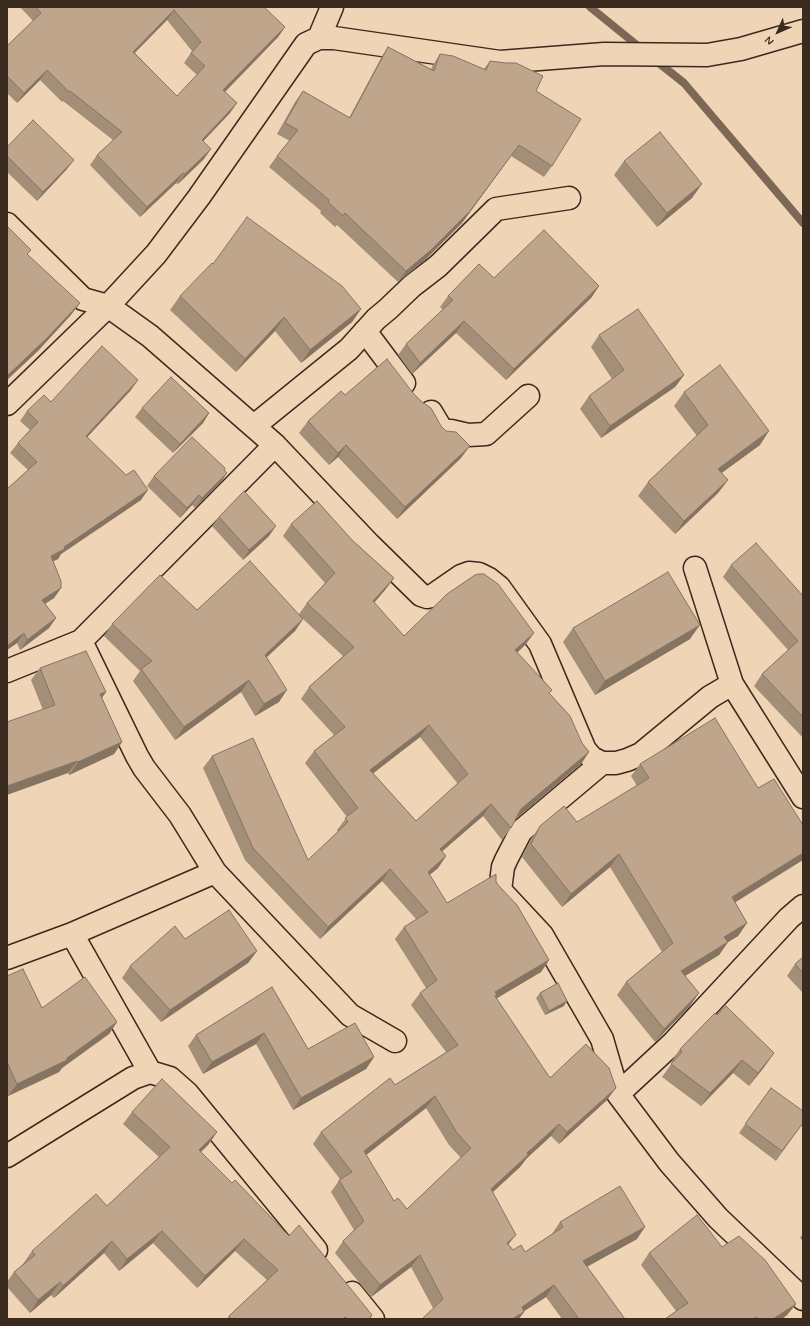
<!DOCTYPE html>
<style>
body{margin:0}
#map{position:relative;width:810px;height:1326px;overflow:hidden;background:#f0d4b6;font-family:Mynerve,sans-serif}
canvas{display:block}
.frame{position:absolute;inset:0;border:8px solid #3b2a1e;pointer-events:none}
.north{position:absolute;left:758px;top:12px;width:40px;height:40px;-webkit-text-stroke:3px #f0d4b6;paint-order:stroke;rotate:225deg;font-size:11px;font-weight:700;line-height:16px;text-align:center;color:#3b2a1e}
.north::after{content:'';display:block;margin:auto;width:14px;height:18px;background:#3b2a1e;clip-path:polygon(50% 0,100% 100%,50% 72%,0 100%)}
</style>
<div id="map">
<canvas width="810" height="1326"></canvas>
<div class="frame"></div>
<div class="north">N</div>
</div>
<script>
const g = document.querySelector('canvas').getContext('2d');
g.lineJoin = 'round';
const shape = rows => new Path2D(rows.map(r => 'M' + r).join(''));
function trace(path, color, width, dash) { g.strokeStyle = color; g.lineWidth = width; g.lineCap = dash ? 'butt' : 'round'; g.setLineDash(dash || []); g.stroke(path); }
function paint(path, color) { g.fillStyle = color; g.fill(path, 'evenodd'); }
trace(shape([
 [590,7,643,50],
 [655,60,684,83,803,223]
]), '#7c6855', 8);
const minor = shape([
 [319,38,332,7],
 [7,224,83,299,108,306,150,336,275,445,369,544,421,595,427,597,432,596,461,576,469,573,479,574,489,579,499,587,540,644,585,750,592,758,602,763,616,763,627,760,641,754,710,697,732,684],
 [365,331,404,383],
 [7,404,108,306,156,254,199,197,306,44,319,38,334,38,500,62,604,54,707,55,741,49,803,31],
 [431,412,443,432,451,431,468,435,486,434,528,396],
 [254,426,349,349,376,319,388,309,412,286,438,266,496,209,569,198],
 [695,568,732,684,803,797],
 [81,641,137,756,144,768,180,815,215,872,350,1015,395,1041],
 [7,671,81,641,275,445],
 [602,763,521,831,506,860,503,867,500,890,542,935,602,1039,618,1094,669,1162,718,1218,803,1299],
 [72,934,150,1072],
 [7,958,72,934,215,872],
 [618,1094,673,1043,789,918,803,906],
 [7,1156,133,1078,150,1072,170,1078,187,1093,316,1250],
 [352,1293,373,1319]
]);
trace(minor, '#3b2a1e', 25);
trace(minor, '#f0d4b6', 22);
paint(shape([
 [20,7,232,7,233,8,285,27,278,37,225,92,230,113,203,141,204,159,178,184,176,183,140,217,90,165,97,155,113,140,63,101,62,102,40,80,17,103,7,93,7,46,33,21],
 [167,20,192,51,184,63,197,75,177,96,135,53],
 [388,47,431,69,433,65,440,54,484,69,490,61,536,91,552,166,544,177,511,156,462,223,424,261,398,282,337,225,335,227,320,213,321,211,269,167,277,156,290,141,277,134,295,102,303,91,349,118,381,58],
 [7,147,67,169,37,201,7,172],
 [624,161,692,198,657,227,614,175],
 [213,264,361,309,352,322,301,363,275,331,236,372,170,310,180,296],
 [494,278,599,286,591,298,506,380,456,333,412,374,398,355,406,344,443,310,440,307,448,296],
 [599,335,684,375,675,387,601,438,580,409,589,396,612,379,591,347],
 [131,390,87,437,141,500,61,554,58,559,53,561,61,588,54,598,45,604,56,618,49,628,20,650,17,643,7,650,7,489,28,470,10,453,18,443,30,430,20,421,27,411,51,402],
 [684,392,760,445,721,473,728,480,718,493,675,534,638,496,648,482,697,436,674,406],
 [413,393,441,426,461,458,397,519,338,457,329,465,299,433,308,421,345,395],
 [142,408,209,413,203,423,173,453,135,417],
 [224,470,227,473,220,483,195,508,192,505,180,518,147,486,154,476],
 [219,517,269,536,243,560,212,526],
 [291,524,352,540,394,578,385,590,374,603,404,636,534,633,525,645,517,653,549,694,582,743,589,752,581,764,516,819,511,828,502,840,483,816,442,851,446,856,438,868,429,875,447,903,496,882,549,960,541,972,496,998,550,1078,607,1100,559,1144,551,1136,527,1158,520,1167,493,1192,509,1245,513,1250,525,1252,552,1234,560,1222,637,1239,587,1267,625,1319,562,1319,546,1297,524,1311,433,1308,411,1267,371,1297,335,1253,343,1241,354,1230,331,1192,340,1179,313,1144,321,1132,446,1052,411,1005,420,993,426,988,395,939,404,927,416,919,382,881,320,939,245,860,203,768,212,756,308,860,338,832,337,830,347,817,305,763,314,751,334,735,301,699,309,687,343,656,303,619,295,631,267,657,279,702,255,716,241,692,175,740,133,681,140,671,104,636,112,624,197,610,299,614,307,603,325,583,283,536],
 [420,737,458,784,416,821,373,773],
 [426,1108,449,1145,461,1158,407,1209,394,1201,366,1155],
 [731,565,803,596,803,738,754,686,762,674,788,650,723,577],
 [573,628,690,639,595,695,563,642],
 [40,668,102,698,122,742,114,754,69,775,31,680],
 [640,764,735,902,747,923,738,936,728,942,719,955,685,976,690,1006,655,1042,617,995,626,982,662,952,610,867,562,907,522,857,531,839,540,826,577,822,637,786,631,776],
 [185,939,257,951,248,963,161,1022,122,978,130,966],
 [803,957,803,993,787,976,795,964],
 [7,976,42,1008,117,1022,109,1034,62,1068,59,1072,8,1096,7,1093],
 [272,987,308,1049,374,1057,366,1069,293,1110,256,1044,203,1074,188,1046,196,1035],
 [540,993,564,1006,545,1015,536,998],
 [715,1013,765,1066,749,1086,733,1073,701,1106,662,1077,672,1063,671,1062,680,1049],
 [771,1088,803,1123,776,1161,739,1133],
 [132,1112,217,1132,208,1145,201,1152,232,1183,289,1236,372,1315,370,1319,227,1319,229,1316,267,1280,235,1251,197,1288,153,1243,119,1271,104,1253,54,1298,51,1295,30,1313,7,1287,7,1282,14,1272,23,1264,32,1251,107,1206,159,1157,123,1124],
 [803,1233,803,1241,800,1238],
 [722,1247,796,1304,787,1315,782,1319,665,1319,676,1311,641,1265,649,1253]
]), '#a38e78');
paint(shape([
 [174,10,167,20,126,61,133,52],
 [285,27,278,37,217,100,223,90],
 [47,70,40,80,17,103,24,93],
 [237,103,230,113,195,150,202,140],
 [211,149,204,159,178,184,185,174],
 [511,156,462,223,424,261,398,282,406,271],
 [74,160,67,169,37,201,43,192],
 [183,173,176,183,140,217,147,207],
 [702,184,692,198,657,227,667,213],
 [599,286,591,298,506,380,514,369],
 [80,303,71,315,38,351,7,380,7,376],
 [361,309,352,322,301,363,310,350],
 [284,317,275,331,236,372,245,359],
 [464,321,456,333,412,374,420,363],
 [684,375,675,387,601,438,610,426],
 [138,380,131,390,79,446,86,436],
 [209,413,203,423,173,453,180,444],
 [769,431,760,445,708,483,718,469],
 [346,445,338,457,329,465,338,453],
 [470,446,461,458,397,519,405,507],
 [227,473,220,483,195,508,202,498],
 [728,480,718,493,675,534,684,521],
 [148,490,141,500,61,554,58,559,44,566,51,556],
 [199,495,192,505,180,518,187,508],
 [276,526,269,536,243,560,249,550],
 [394,578,385,590,365,613,373,601],
 [61,588,54,598,35,610,42,600],
 [56,618,49,628,20,650,27,640],
 [303,619,295,631,256,667,265,655],
 [700,625,690,639,595,695,605,681],
 [24,633,17,643,7,650,7,646],
 [534,633,525,645,507,662,515,650],
 [249,680,241,692,175,740,184,727],
 [287,690,279,702,255,716,264,704],
 [106,692,98,704,100,694],
 [429,725,420,737,362,782,370,770],
 [122,742,114,754,69,775,78,762],
 [589,752,581,764,513,821,521,809],
 [77,761,68,773,7,795,7,786],
 [491,804,483,816,431,861,440,849],
 [803,853,803,860,723,910,732,897],
 [619,854,610,867,562,907,571,894],
 [446,856,438,868,419,884,428,872],
 [390,869,382,881,320,939,328,927],
 [747,923,738,936,715,950,724,937],
 [728,942,719,955,672,984,681,971],
 [257,951,248,963,161,1022,170,1010],
 [549,960,541,972,494,1000,495,992],
 [699,993,690,1006,655,1042,664,1029],
 [567,1001,564,1006,545,1015,549,1011],
 [117,1022,109,1034,62,1068,59,1072,8,1096,17,1084,67,1058],
 [264,1033,256,1044,203,1074,212,1062],
 [774,1053,765,1066,749,1086,758,1073],
 [374,1057,366,1069,293,1110,301,1098],
 [742,1060,733,1073,701,1106,710,1093],
 [616,1088,607,1100,559,1144,567,1132],
 [435,1096,426,1108,356,1163,364,1151],
 [559,1124,551,1136,527,1158,520,1167,483,1201,491,1189,527,1153],
 [217,1132,208,1145,190,1162,199,1150],
 [645,1227,637,1239,575,1273,583,1261],
 [162,1231,153,1243,119,1271,127,1259],
 [516,1235,507,1246,507,1243],
 [244,1239,235,1251,197,1288,205,1276],
 [112,1241,104,1253,54,1298,63,1286],
 [420,1255,411,1267,371,1297,380,1285],
 [60,1282,51,1295,30,1313,38,1300],
 [554,1285,546,1297,518,1315,524,1312,519,1319,512,1319,522,1307],
 [796,1304,787,1315,782,1319,773,1319]
]), '#857462');
const building = shape([
 [36,7,232,7,233,8,235,7,264,7,285,27,223,90,237,103,202,140,211,149,185,174,183,173,147,207,97,155,122,132,70,91,69,92,47,70,24,93,7,76,7,46,41,13,36,7],
 [174,10,201,42,191,53,205,66,177,96,133,52,174,10],
 [388,47,434,71,440,54,453,56,486,70,490,61,506,63,516,63,543,76,536,91,581,119,552,166,519,145,470,211,431,250,406,271,345,213,343,216,328,202,329,200,277,156,298,130,285,123,303,91,350,118,388,47],
 [33,120,74,160,43,192,7,156,7,147,33,120],
 [660,132,702,184,667,213,624,161,660,132],
 [247,217,342,286,361,309,310,350,284,317,245,359,180,296,212,263,213,264,247,217],
 [7,226,31,250,27,254,80,303,47,338,7,376,7,226],
 [544,230,599,286,514,369,464,321,420,363,406,344,453,300,448,296,479,264,494,278,544,230],
 [638,309,684,375,610,426,589,396,624,370,599,335,638,309],
 [102,346,138,380,86,436,126,475,134,470,148,490,64,547,65,549,51,556,61,581,61,588,42,600,56,618,27,640,24,633,7,646,7,489,37,462,18,443,38,422,27,411,44,395,51,402,102,346],
 [387,359,413,393,422,402,431,408,441,426,446,431,456,432,470,446,405,507,346,445,338,453,308,421,341,391,345,395,387,359],
 [720,365,769,431,718,469,728,480,684,521,648,482,708,425,684,392,720,365],
 [171,377,209,413,180,444,142,408,171,377],
 [192,437,225,468,224,470,227,473,202,498,199,495,187,508,154,476,192,437],
 [244,491,276,526,249,550,219,517,244,491],
 [317,501,352,540,394,578,373,601,404,636,447,594,475,575,479,574,484,574,498,584,534,633,515,650,552,690,549,693,570,716,582,743,589,752,521,809,511,828,491,804,440,849,446,856,428,872,447,903,496,874,496,882,499,886,517,905,549,960,495,992,497,995,495,996,550,1078,586,1044,609,1068,616,1088,567,1132,559,1124,527,1153,528,1155,491,1189,516,1235,507,1243,513,1250,521,1245,525,1252,563,1227,560,1222,620,1186,645,1227,583,1261,625,1319,579,1319,554,1285,522,1307,524,1312,512,1319,422,1319,443,1299,420,1255,380,1285,343,1241,364,1221,339,1180,352,1172,321,1132,390,1078,395,1085,458,1045,420,993,437,980,404,927,428,912,390,869,328,927,253,848,212,756,253,738,308,860,348,822,345,818,358,808,314,751,345,727,309,687,354,647,307,603,335,573,291,524,317,501],
 [429,725,468,774,416,821,370,770,429,725],
 [435,1096,457,1133,471,1148,407,1209,398,1198,394,1201,364,1151,435,1096],
 [756,543,803,596,803,717,762,674,798,641,731,565,756,543],
 [250,561,303,619,265,655,287,690,264,704,249,680,184,727,141,669,152,661,112,624,160,575,197,610,250,561],
 [668,572,700,625,605,681,573,628,668,572],
 [86,651,106,692,100,694,122,742,78,762,77,761,7,786,7,722,55,705,40,668,86,651],
 [715,718,758,788,774,779,803,825,803,853,732,897,747,923,724,937,728,942,681,971,699,993,664,1029,626,982,673,943,619,854,571,894,531,844,540,826,564,806,577,822,649,778,640,764,715,718],
 [229,910,257,951,170,1010,130,966,175,926,185,939,229,910],
 [803,957,803,973,795,964,803,957],
 [23,969,42,1008,85,977,117,1022,67,1058,67,1060,17,1084,7,1062,7,976,23,969],
 [558,983,567,1001,549,1011,540,993,558,983],
 [272,987,308,1049,355,1023,374,1057,301,1098,264,1033,212,1062,196,1035,272,987],
 [726,1006,774,1053,758,1073,742,1060,710,1093,671,1064,682,1052,680,1049,715,1013,717,1015,726,1006],
 [162,1079,217,1132,199,1150,232,1183,235,1180,289,1236,299,1225,372,1315,369,1319,348,1319,345,1317,343,1319,231,1319,229,1316,278,1270,244,1239,205,1276,162,1231,127,1259,112,1241,63,1286,60,1282,38,1300,14,1272,35,1255,32,1251,96,1194,107,1206,170,1147,132,1112,162,1079],
 [771,1088,803,1111,803,1123,782,1151,745,1124,771,1088],
 [697,1215,722,1247,739,1236,765,1260,796,1304,773,1319,758,1319,756,1317,753,1319,665,1319,688,1303,649,1253,697,1215]
]);
paint(building, '#bea58c');
trace(building, '#857462', 1);
</script>
